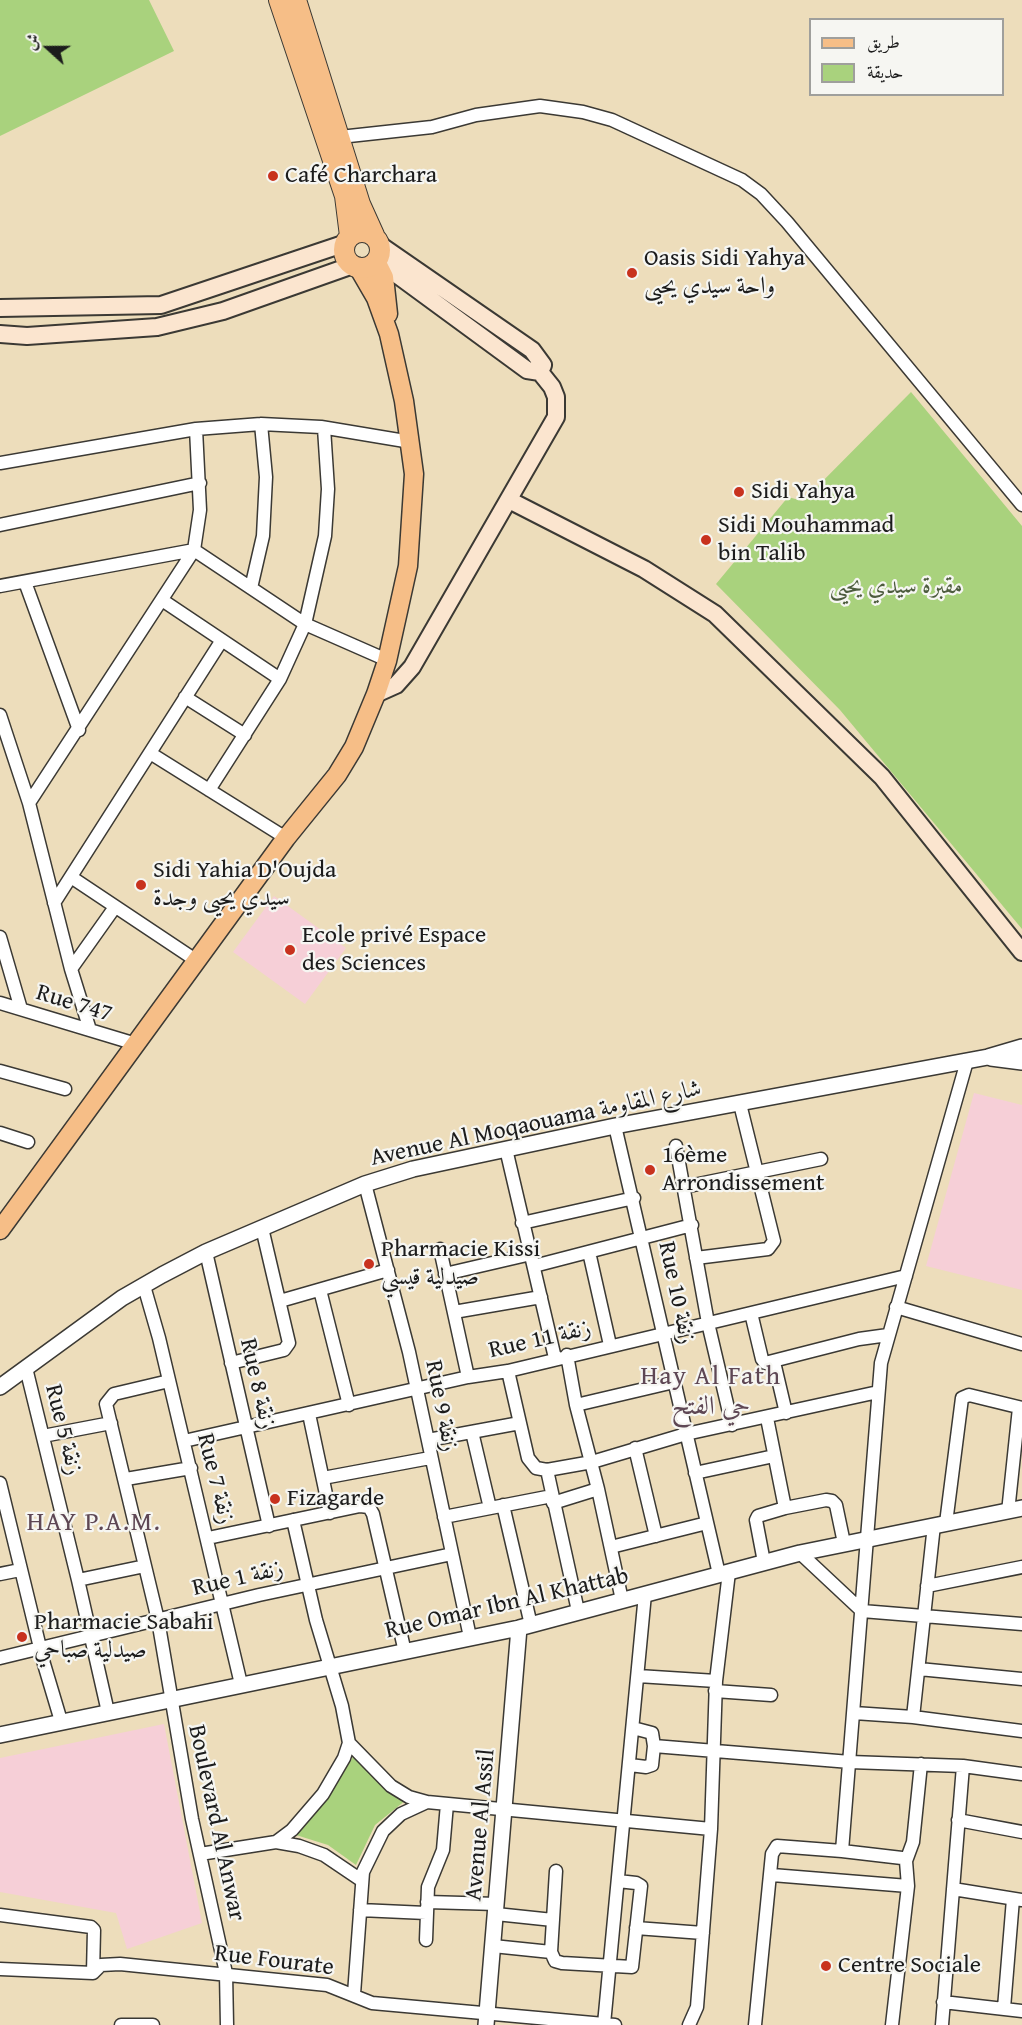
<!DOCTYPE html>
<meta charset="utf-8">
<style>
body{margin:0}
#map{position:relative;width:1022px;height:2025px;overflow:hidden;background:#edddbb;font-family:"Gentium Book Plus",Amiri,serif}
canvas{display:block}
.legend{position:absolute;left:809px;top:18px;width:195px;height:78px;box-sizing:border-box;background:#f6f6f2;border:2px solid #9f9f9c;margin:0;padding:8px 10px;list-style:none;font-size:18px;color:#1c1c1c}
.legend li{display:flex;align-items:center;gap:12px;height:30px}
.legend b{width:30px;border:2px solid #9f9f9c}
.north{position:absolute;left:18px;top:18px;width:60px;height:60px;-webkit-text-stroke:4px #f6f6f2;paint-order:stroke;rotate:291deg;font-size:16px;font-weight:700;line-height:24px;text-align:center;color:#1c1c1c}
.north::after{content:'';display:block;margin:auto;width:21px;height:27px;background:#1c1c1c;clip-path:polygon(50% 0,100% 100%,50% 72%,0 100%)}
</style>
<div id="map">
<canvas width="1022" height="2025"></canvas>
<ul class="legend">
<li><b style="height:8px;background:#f6be87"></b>طريق</li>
<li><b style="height:16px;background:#a9d27d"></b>حديقة</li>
</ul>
<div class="north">ش</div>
</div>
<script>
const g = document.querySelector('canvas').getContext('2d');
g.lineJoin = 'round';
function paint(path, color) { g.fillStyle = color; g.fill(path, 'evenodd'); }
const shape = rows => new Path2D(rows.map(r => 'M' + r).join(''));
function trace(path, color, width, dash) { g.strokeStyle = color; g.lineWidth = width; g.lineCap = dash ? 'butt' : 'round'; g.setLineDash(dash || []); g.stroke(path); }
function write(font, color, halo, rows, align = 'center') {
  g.font = font + ' "Gentium Book Plus",Amiri,serif'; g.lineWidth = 4.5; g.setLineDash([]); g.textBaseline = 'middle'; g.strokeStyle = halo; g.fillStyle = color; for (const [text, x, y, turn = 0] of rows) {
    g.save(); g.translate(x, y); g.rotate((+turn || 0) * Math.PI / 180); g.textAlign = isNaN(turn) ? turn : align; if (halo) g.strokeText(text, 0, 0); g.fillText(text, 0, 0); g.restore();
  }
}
paint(shape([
 [274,896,346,948,305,1004,233,952],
 [974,1093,1022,1105,1022,1290,926,1266],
 [164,1724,202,1923,127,1949,116,1913,0,1892,0,1758]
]), '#f6cfd7');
paint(shape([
 [0,0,149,0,174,51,0,136],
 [911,392,1022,526,1022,929,840,710,716,584,788,497,803,501],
 [354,1755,406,1800,375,1825,356,1865,328,1845,296,1835,328,1799]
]), '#a9d27d');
const minor = shape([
 [340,137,432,127,476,115,540,106,583,112,612,120,742,180,761,194,787,222,1022,505],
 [0,463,196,429,261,424,321,427,411,442],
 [0,525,200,483],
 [25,582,79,730],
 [0,586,194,550,305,624,387,660],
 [251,588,263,536,266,477,261,424],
 [162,600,280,679],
 [185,697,245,735],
 [0,715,29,803,71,969,90,1030],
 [150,753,286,838],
 [209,790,280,679,305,624,325,536,328,489,324,428],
 [29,803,194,550,200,510,196,429],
 [71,877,197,961],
 [54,903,222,640],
 [0,937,21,1009],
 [71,969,115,907],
 [0,1003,136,1044],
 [0,1071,65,1089],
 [615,1126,719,1574],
 [0,1133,28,1142],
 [676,1146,708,1323,732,1425],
 [506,1149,555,1358],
 [365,1184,409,1352,470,1637],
 [684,1187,821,1159],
 [522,1223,634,1198],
 [440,1249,468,1377],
 [206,1252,269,1526],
 [589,1252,610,1345],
 [696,1258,768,1249,774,1241,740,1104],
 [534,1266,692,1225],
 [445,1274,531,1254],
 [144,1286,159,1338,241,1684],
 [320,1290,349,1405],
 [280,1301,388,1270],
 [896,1307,1022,1344],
 [454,1312,541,1297],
 [751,1313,762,1359,765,1363,859,1339,888,1335],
 [567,1355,576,1405,598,1489,622,1600],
 [774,1362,786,1413],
 [231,1363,284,1350,289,1343,262,1228],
 [26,1368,78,1580,108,1712],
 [508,1371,528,1458,536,1468,547,1470,592,1462,686,1434,878,1392],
 [169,1381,114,1394,106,1404,158,1620,192,1819,226,1973,227,2025],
 [576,1405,674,1382],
 [309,1414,330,1513],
 [767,1418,785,1508],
 [472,1432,490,1508],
 [43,1436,111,1423],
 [428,1440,520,1423],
 [184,1441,468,1377,508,1371,906,1276],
 [635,1448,656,1536],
 [547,1470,578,1611],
 [695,1473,774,1456],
 [323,1478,430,1458],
 [126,1479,191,1468],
 [0,1483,44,1664,61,1721],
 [553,1503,598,1489],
 [503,1505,531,1625],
 [1008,1512,1019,1408],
 [444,1517,552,1496],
 [946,1523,962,1398,969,1395,1022,1408],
 [208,1538,360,1506,369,1507,373,1514,405,1652],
 [611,1547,707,1523],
 [800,1553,862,1611,1022,1624],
 [764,1562,756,1520,758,1516,785,1508,826,1500,832,1501,836,1505,844,1543],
 [0,1574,20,1570],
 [78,1580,145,1566],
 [927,1586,1022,1567],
 [0,1658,259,1595,452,1554],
 [919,1669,1022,1679],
 [638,1676,716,1681],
 [715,1691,771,1695],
 [854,1713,913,1717,1022,1731],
 [913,1717,934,1525],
 [633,1728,652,1733,654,1746,850,1762,963,1766,1022,1774],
 [349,1743,391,1786,409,1797,427,1802,711,1829],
 [630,1765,646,1767,652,1765,654,1746],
 [958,1820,1022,1832],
 [276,1842,292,1830,323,1794,344,1758,349,1743,342,1706,316,1620,293,1520],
 [842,1851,881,1363,967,1061],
 [200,1854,276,1842,299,1846,324,1855,361,1880],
 [906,1861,913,1842,921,1764],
 [556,1871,551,1952,555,1961,562,1963,632,1967,641,1886,636,1883,618,1881],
 [772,1875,908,1886],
 [953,1889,1022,1900],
 [427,1902,497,1904],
 [360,1910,426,1913],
 [496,1914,553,1920],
 [0,1915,91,1927,94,1930,93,1973],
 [636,1928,703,1933],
 [426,1940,428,1887,443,1850,447,1804],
 [493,1946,551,1952],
 [0,1969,93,1973,101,1965,120,1964,327,1985,372,2003,615,2025],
 [354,1994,363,1872,383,1831,401,1814,427,1802],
 [943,2002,1022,2011],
 [1004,2008,1013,1899],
 [604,2024,645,1594],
 [121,2025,153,2025],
 [689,2025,697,2007,711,1829,716,1681,729,1572],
 [755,2025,772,1854,777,1846,842,1851,902,1858,906,1861,908,1886,892,2025],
 [942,2025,963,1766]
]);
const tertiary = shape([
 [991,1058,1022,1062],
 [0,1387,122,1298,162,1275,206,1252,365,1184,413,1169,615,1126,988,1057,1022,1047],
 [0,1735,519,1628,800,1553,1022,1508],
 [486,2025,519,1628]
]);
const secondary = shape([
 [380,245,532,350,543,365,540,372],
 [377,260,527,370,540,372],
 [0,308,161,305,346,243],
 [0,334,27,336,157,327,223,311,353,265],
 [509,500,644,569,715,614,882,777,1022,952],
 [376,694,396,685,412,667,556,417,556,397,552,387,540,372]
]);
const primary = shape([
 [376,261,384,277,388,314],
 [0,1230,286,838,337,775,354,747,376,694,387,661,408,566,414,474,404,401,389,334,376,298,358,267]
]);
const trunk = shape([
 [279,0,345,196,350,236],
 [296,0,360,204,374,235],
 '344 250a18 18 0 1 1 36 0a18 18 0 1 1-36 0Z'
]);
trace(minor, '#3b3934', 15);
trace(tertiary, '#3b3934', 18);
trace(secondary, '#3b3934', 20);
trace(primary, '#3b3934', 21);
trace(trunk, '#3b3934', 22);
trace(minor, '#fff', 12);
trace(tertiary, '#fff', 15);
trace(secondary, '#fbe5cf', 16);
trace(primary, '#f6be87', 18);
trace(trunk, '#f6be87', 20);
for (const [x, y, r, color] of [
 [273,176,6,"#c8321e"],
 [632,273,6,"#c8321e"],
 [739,492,6,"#c8321e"],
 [706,540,6,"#c8321e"],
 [141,885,6,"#c8321e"],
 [290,950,6,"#c8321e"],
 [650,1170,6,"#c8321e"],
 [369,1264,6,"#c8321e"],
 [275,1499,6,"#c8321e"],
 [22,1637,6,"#c8321e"],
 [826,1966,6,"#c8321e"]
]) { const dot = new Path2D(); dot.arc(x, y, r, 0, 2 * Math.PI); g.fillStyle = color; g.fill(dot); trace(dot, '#f6f6f2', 2); }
write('24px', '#1c1c1c', '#f6f6f2', [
 ["Café Charchara",285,176],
 ["Oasis Sidi Yahya",644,259],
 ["واحة سيدي يحيى",644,287],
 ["Sidi Yahya",751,492],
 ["Sidi Mouhammad",718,526],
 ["bin Talib",718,554],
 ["Sidi Yahia D'Oujda",153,871],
 ["سيدي يحيى وجدة",153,899],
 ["Ecole privé Espace",302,936],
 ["des Sciences",302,964],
 ["16ème",662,1156],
 ["Arrondissement",662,1184],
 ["Pharmacie Kissi",381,1250],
 ["صيدلية قيسي",381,1278],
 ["Fizagarde",287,1499],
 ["Pharmacie Sabahi",34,1623],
 ["صيدلية صباحي",34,1651],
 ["Centre Sociale",838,1966]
], 'left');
write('24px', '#4d5c3e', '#f6f6f2', [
 ["مقبرة سيدي يحيى",896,587]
]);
write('24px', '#1c1c1c', '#f6f6f2', [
 ["Rue 747",74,1004,17],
 ["Avenue Al Moqaouama شارع المقاومة",536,1124,-12],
 ["Rue 10 زنقة",676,1293,78],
 ["Rue 11 زنقة",540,1340,-13],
 ["Rue 8 زنقة",257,1384,77],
 ["Rue 9 زنقة",441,1406,79],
 ["Rue 5 زنقة",63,1430,76],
 ["Rue 7 زنقة",215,1479,76],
 ["Rue 1 زنقة",238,1579,-13],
 ["Rue Omar Ibn Al Khattab",507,1604,-13],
 ["Boulevard Al Anwar",216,1823,78],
 ["Avenue Al Assil",481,1825,-85],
 ["Rue Fourate",274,1961,7]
]);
g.letterSpacing = '1.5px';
write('26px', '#5e4754', '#f6f6f2', [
 ["Hay Al Fath",711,1377],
 ["حي الفتح",711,1407],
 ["HAY P.A.M.",94,1523]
]);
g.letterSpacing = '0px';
</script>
